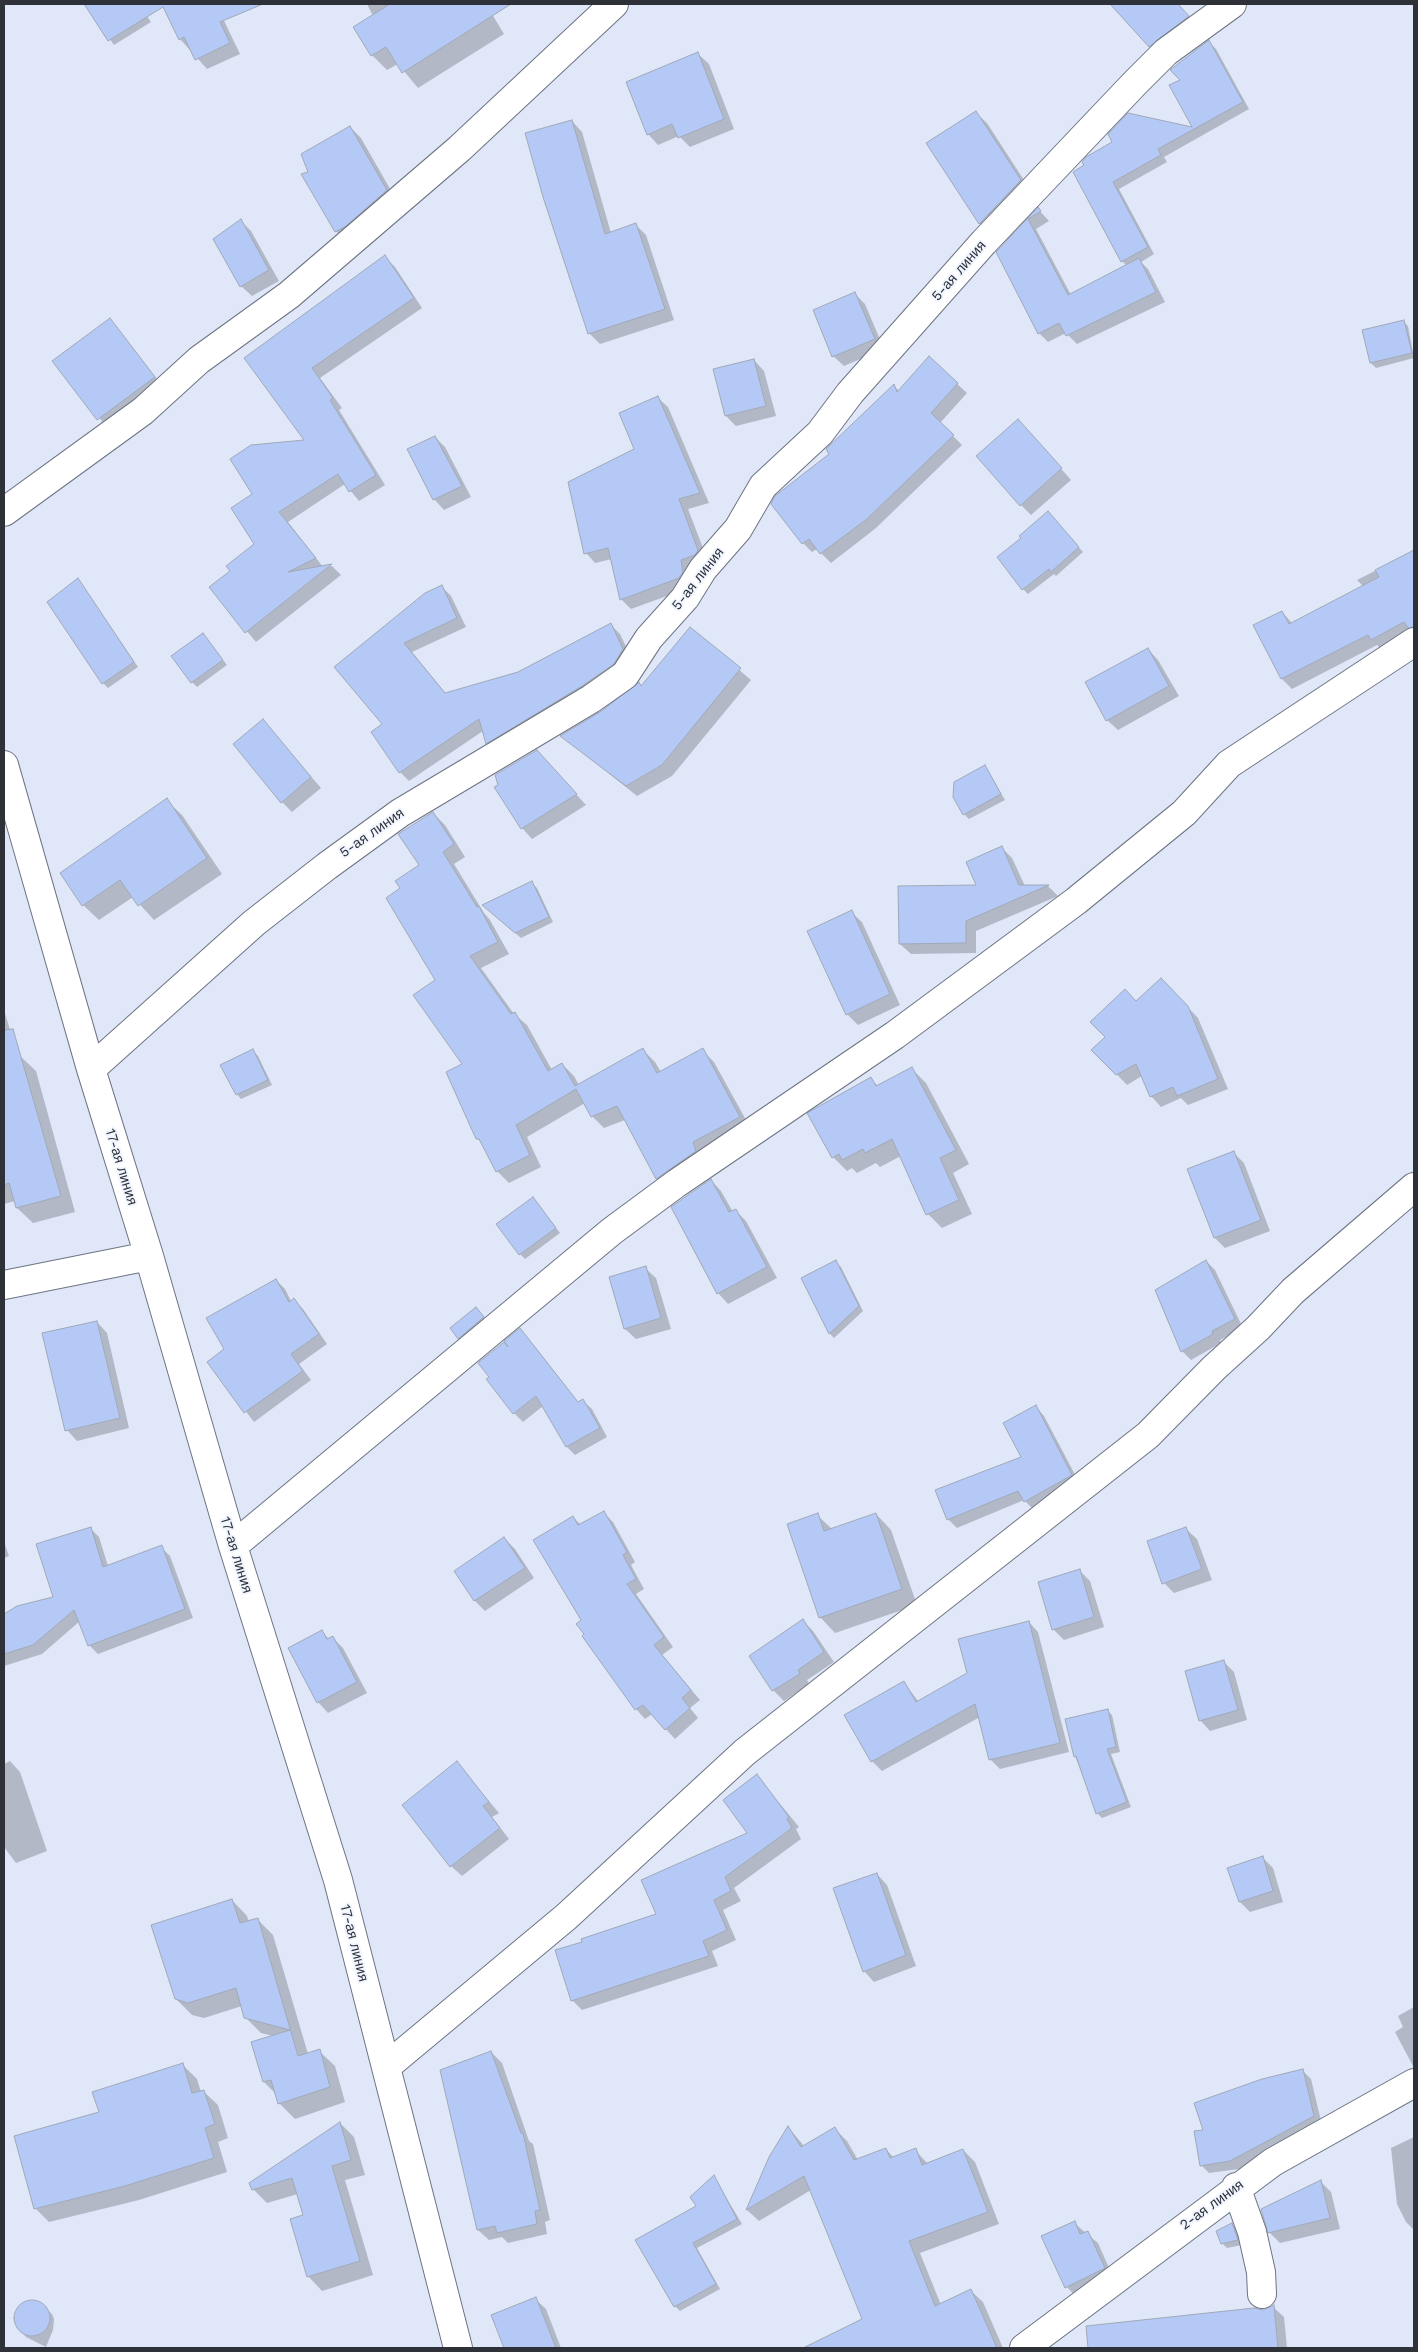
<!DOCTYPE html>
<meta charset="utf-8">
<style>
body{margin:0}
#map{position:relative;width:1418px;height:2352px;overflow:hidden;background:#dfe7f8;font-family:"Work Sans",sans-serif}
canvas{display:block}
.frame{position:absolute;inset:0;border:5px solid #2e3137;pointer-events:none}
</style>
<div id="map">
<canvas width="1418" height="2352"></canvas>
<div class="frame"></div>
</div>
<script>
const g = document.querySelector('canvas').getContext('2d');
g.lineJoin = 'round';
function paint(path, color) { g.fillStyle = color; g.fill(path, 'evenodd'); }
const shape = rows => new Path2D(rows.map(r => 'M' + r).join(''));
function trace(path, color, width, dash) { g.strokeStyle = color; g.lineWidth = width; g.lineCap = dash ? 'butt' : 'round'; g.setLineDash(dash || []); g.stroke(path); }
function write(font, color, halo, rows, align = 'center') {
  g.font = font + ' "Work Sans",sans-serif'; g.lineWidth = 4; g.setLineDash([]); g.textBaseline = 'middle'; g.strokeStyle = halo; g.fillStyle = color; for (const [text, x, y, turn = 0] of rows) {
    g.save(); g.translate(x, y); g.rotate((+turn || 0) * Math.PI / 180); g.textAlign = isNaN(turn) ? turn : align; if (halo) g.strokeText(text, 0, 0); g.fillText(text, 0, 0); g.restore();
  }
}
paint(shape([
 [108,4,139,4,151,22,114,45,92,14],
 [175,4,216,4,240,54,207,69,180,39,165,8],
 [367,4,486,4,504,34,418,88,398,64,387,70,372,55,373,16],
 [1111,4,1177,4,1199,27,1160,56],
 [1209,42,1216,49,1249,109,1164,157,1167,162,1119,189,1154,254,1141,262,1148,269,1165,302,1077,344,1066,333,1048,342,1039,333,997,253,1038,209,1049,221,1036,229,1071,295,1127,266,1122,261,1074,173,1114,142,1128,114,1194,129,1171,86,1182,81],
 [698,54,709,64,734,129,690,147,679,136,658,145,648,134],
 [976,113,987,123,1031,191,990,234,980,224,928,144],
 [572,121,582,132,611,233,636,225,646,235,674,320,600,344,590,334,544,197],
 [350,127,361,138,397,201,346,242,336,231,309,172],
 [240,220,251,231,279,281,252,296,241,286],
 [385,257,395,267,422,308,320,378,342,408,339,410,385,485,359,501,345,484,288,522,323,567,332,566,341,575,256,642,210,588,232,571,256,544,254,494,306,441,246,358],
 [854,293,865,304,884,349,844,366,833,356],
 [110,319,164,388,109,430,54,361],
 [1403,321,1408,326,1414,358,1376,368,1371,363],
 [929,358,967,393,940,423,962,445,876,528,831,563,817,549,812,552,803,543,830,455,894,386,899,391],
 [754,360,764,371,776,416,736,426,726,416],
 [658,398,668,407,709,503,688,509,708,561,689,588,631,609,622,600,612,559,595,563,586,553,636,450],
 [1028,431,1071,480,1031,515,1021,505],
 [435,437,445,447,471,497,444,510,434,499],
 [1053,518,1083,552,1056,576,1054,574,1028,594,1023,589],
 [1414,551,1414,600,1392,595,1412,634,1382,650,1377,645,1292,689,1282,679,1282,612,1293,624,1363,586,1357,580],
 [78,580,138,667,108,688,103,683],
 [442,587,451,596,466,627,412,652,446,694,519,673,611,625,620,634,632,659,496,752,487,743,483,731,409,781,400,772,384,724,336,667],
 [690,628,751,680,672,776,637,796,562,736,601,713,639,684,642,687],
 [203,634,227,665,197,687,192,682],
 [1148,649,1158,660,1179,696,1118,730,1107,720],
 [263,721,321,788,292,812,282,802],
 [547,762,586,805,532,839,522,828],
 [985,766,1005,800,969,819,964,814],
 [166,800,182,815,222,874,154,920,133,897,99,920,83,905],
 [433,813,445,825,465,857,454,864,484,913,490,920,509,954,481,968,514,1014,527,1025,552,1070,562,1064,574,1076,579,1085,643,1050,655,1062,661,1072,702,1050,714,1062,751,1129,669,1191,657,1179,625,1120,604,1128,592,1116,585,1103,527,1137,541,1167,509,1183,497,1171,483,1144,477,1138,464,1064,437,980,402,889,420,866],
 [1002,848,1012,858,1025,886,1048,886,1058,896,976,931,976,953,911,954,900,944,978,886],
 [532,883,537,888,553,922,521,938,488,910],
 [851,912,862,922,900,1005,858,1025,847,1014],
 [1171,989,1198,1018,1228,1089,1188,1105,1181,1098,1161,1107,1151,1096,1142,1076,1127,1085,1093,1050,1137,1003],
 [4,1010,18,1056,20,1056,36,1071,75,1212,33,1223,17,1208,15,1201,4,1204],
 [253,1051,258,1056,272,1085,241,1099,237,1094],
 [912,1069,926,1083,969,1164,953,1173,972,1214,942,1228,928,1214,901,1156,880,1167,876,1163,857,1173,852,1168,847,1171,833,1157,871,1079,878,1086],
 [1234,1153,1244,1163,1270,1231,1225,1248,1215,1238],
 [711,1180,721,1191,733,1212,735,1210,746,1221,777,1278,728,1304,718,1293],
 [538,1204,560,1233,525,1259,520,1254],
 [1206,1261,1215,1270,1243,1328,1220,1340,1221,1343,1191,1360,1182,1351],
 [836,1262,841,1267,863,1311,834,1338,830,1334,803,1278],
 [645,1268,656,1278,671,1329,636,1339,625,1329],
 [276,1280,285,1289,291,1301,294,1300,303,1309,327,1344,299,1364,311,1380,254,1422,208,1362,226,1349],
 [481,1313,488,1323,464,1343,459,1338],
 [97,1322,107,1333,129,1428,77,1441,67,1430],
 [528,1338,579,1403,583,1401,592,1409,607,1437,575,1455,567,1447,543,1406,523,1422,514,1413,490,1377,510,1350],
 [1036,1407,1044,1416,1080,1484,1034,1510,1024,1500,957,1528,948,1519,1023,1458],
 [604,1513,613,1522,635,1562,631,1565,644,1589,636,1594,673,1647,662,1655,700,1700,690,1708,698,1718,675,1739,652,1714,645,1719,636,1709,584,1636,586,1635,582,1620,573,1517,581,1525],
 [876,1514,891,1530,917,1605,835,1633,820,1617,817,1515,832,1529],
 [90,1528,99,1537,108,1566,161,1547,170,1556,193,1618,98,1654,89,1645,80,1621,42,1654,4,1666,4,1615,18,1607,55,1598],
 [1186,1529,1197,1539,1212,1580,1174,1593,1164,1583],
 [504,1538,515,1549,534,1578,485,1611,475,1601,455,1571],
 [4,1542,9,1556,4,1558],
 [1080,1571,1090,1581,1104,1627,1064,1640,1053,1629],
 [803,1621,813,1631,834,1662,807,1680,809,1684,784,1701,773,1690,750,1656],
 [1029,1622,1038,1632,1069,1752,1000,1769,990,1759,980,1717,882,1771,872,1761,904,1683,919,1702,969,1674],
 [322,1632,329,1639,332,1637,343,1648,367,1693,328,1713,318,1702],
 [1224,1662,1234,1672,1247,1720,1210,1731,1200,1720],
 [1107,1710,1112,1715,1120,1752,1111,1754,1131,1807,1102,1818,1097,1813,1075,1756],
 [10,1761,20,1772,47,1851,16,1863,4,1847,4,1764],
 [457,1763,499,1813,492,1817,509,1839,462,1876,451,1866],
 [757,1776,799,1827,796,1829,801,1839,734,1888,741,1901,723,1910,736,1940,712,1951,718,1966,582,2010,572,2000,583,1943,658,1915,749,1833],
 [1262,1857,1273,1868,1283,1902,1250,1912,1240,1902],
 [877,1874,887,1885,916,1966,874,1982,864,1971],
 [232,1900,247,1916,249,1922,257,1919,273,1935,308,2054,319,2051,335,2066,345,2102,295,2119,279,2103,276,2094,264,2082,273,2036,261,2033,245,2017,242,2006,204,2018,192,2015,176,1999],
 [1414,2007,1414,2068,1395,2032,1403,2027,1398,2016],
 [491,2052,502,2063,529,2141,533,2144,550,2220,545,2222,547,2234,508,2243,502,2237,489,2240,478,2230],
 [183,2065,197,2079,201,2092,203,2091,218,2105,228,2138,218,2142,227,2172,139,2200,49,2222,35,2208,100,2113],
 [1303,2071,1311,2079,1323,2129,1261,2166,1209,2173,1201,2165,1205,2131],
 [340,2123,354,2137,365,2175,345,2180,373,2275,322,2291,308,2276,304,2215,298,2194,267,2203,253,2189],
 [789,2128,804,2146,835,2129,847,2141,858,2160,886,2149,894,2158,915,2150,928,2164,963,2150,975,2162,999,2224,920,2253,941,2305,971,2291,983,2302,1003,2348,817,2348,814,2344,864,2319,811,2190,759,2221,747,2210,770,2157],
 [1414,2137,1414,2230,1406,2222,1397,2204,1391,2148],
 [714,2177,742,2224,697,2248,720,2289,680,2311,675,2306,697,2207],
 [1321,2182,1331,2192,1340,2229,1280,2243,1269,2232],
 [1074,2223,1098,2243,1114,2279,1077,2298,1067,2287,1043,2236],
 [1232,2224,1237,2229,1242,2245,1227,2248,1222,2243],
 [535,2299,546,2309,561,2348,505,2348,492,2316],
 [37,2302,52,2314,54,2319,53,2330,46,2347,26,2337,17,2327,15,2315,21,2306],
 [1273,2307,1284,2317,1287,2348,1139,2348,1136,2322,1263,2311]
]), '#0003');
const building = shape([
 [84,4,263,4,220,22,230,43,195,60,184,37,179,40,163,7,108,41,84,4],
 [390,4,511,4,402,73,386,47,371,56,353,27,390,4],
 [1110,4,1178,4,1189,16,1149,47,1110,4],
 [1209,40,1243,102,1158,149,1161,155,1113,182,1148,247,1121,262,1073,172,1084,165,1082,162,1086,157,1112,142,1108,134,1128,113,1192,127,1169,85,1180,80,1170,70,1209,40],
 [698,52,724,119,678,138,672,124,647,135,626,82,698,52],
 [976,111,1021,180,979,224,926,143,976,111],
 [572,120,605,234,636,223,665,309,588,334,543,197,525,133,572,120],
 [350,126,387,190,346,226,335,232,301,174,308,172,301,154,350,126],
 [1038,207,1041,211,1028,219,1068,295,1139,258,1156,292,1066,336,1059,323,1038,334,996,252,1038,207],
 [241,219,269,270,240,287,213,239,241,219],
 [385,255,414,298,312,368,333,398,330,400,376,475,349,492,338,474,279,512,316,558,288,572,332,564,245,633,209,587,230,571,226,566,254,544,231,508,252,494,230,459,251,445,304,440,244,358,385,255],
 [855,292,875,339,832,357,813,310,855,292],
 [110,318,155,377,97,420,52,361,110,318],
 [1404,320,1412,353,1370,363,1362,330,1404,320],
 [929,356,958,383,931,413,954,435,867,519,820,554,809,539,802,544,771,504,775,496,829,454,826,449,894,384,897,392,929,356],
 [754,359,766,406,725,416,713,369,754,359],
 [658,396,700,493,679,499,698,550,695,555,681,560,683,572,679,578,620,600,608,548,584,554,568,482,634,449,619,413,658,396],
 [1018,419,1062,468,1020,506,976,456,1018,419],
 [435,436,462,486,433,500,407,449,435,436],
 [1048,511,1079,547,1051,572,1049,569,1022,590,997,557,1021,538,1019,536,1048,511],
 [1414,550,1414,627,1408,628,1404,622,1371,640,1368,635,1281,679,1253,625,1282,611,1289,624,1379,577,1375,570,1414,550],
 [78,578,134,662,102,684,47,602,78,578],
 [442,585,457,618,404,643,445,693,518,672,611,623,623,649,614,664,582,686,486,744,479,719,399,773,371,732,382,724,334,667,425,593,442,585],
 [690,627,741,668,662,765,626,786,560,736,600,712,639,682,641,686,690,627],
 [203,633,223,660,191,683,171,656,203,633],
 [1148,648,1169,686,1106,721,1085,682,1148,648],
 [263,719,311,777,281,803,233,744,263,719],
 [537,750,577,794,521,829,494,787,498,785,495,775,537,750],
 [985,765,1001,794,963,815,953,797,954,782,985,765],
 [167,798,207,858,138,906,120,880,82,906,60,873,167,798],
 [433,812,454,844,443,852,477,907,479,906,498,942,470,956,511,1014,515,1012,548,1071,562,1063,575,1086,643,1048,657,1073,703,1048,740,1117,693,1142,696,1151,656,1179,617,1106,591,1117,576,1089,516,1125,530,1155,496,1172,479,1139,476,1139,446,1072,462,1064,413,995,435,980,386,898,400,888,395,881,419,865,398,834,433,812],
 [1002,846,1019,885,1049,885,966,921,966,943,899,944,898,886,976,885,966,862,1002,846],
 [532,881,549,917,515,933,482,905,532,881],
 [852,910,890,994,846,1015,807,931,852,910],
 [1161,978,1188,1006,1218,1079,1177,1096,1173,1087,1150,1097,1136,1064,1116,1075,1091,1050,1105,1037,1090,1022,1125,989,1136,1001,1161,978],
 [13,1029,61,1196,16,1208,9,1183,4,1185,4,1030,13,1029],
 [253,1049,268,1080,236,1095,220,1065,253,1049],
 [912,1067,956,1150,940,1158,959,1200,926,1215,892,1139,865,1153,863,1149,842,1160,839,1154,832,1158,807,1113,871,1077,876,1086,912,1067],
 [1234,1151,1261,1220,1214,1238,1187,1169,1234,1151],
 [711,1179,729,1212,736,1209,767,1267,717,1294,671,1207,711,1179],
 [533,1197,556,1228,519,1255,496,1224,533,1197],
 [836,1260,859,1306,829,1334,801,1278,836,1260],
 [1206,1260,1235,1319,1212,1331,1213,1334,1181,1352,1155,1290,1206,1260],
 [646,1266,661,1318,624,1329,609,1277,646,1266],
 [276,1279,289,1302,294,1298,319,1334,291,1354,303,1371,244,1413,207,1362,224,1349,206,1318,276,1279],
 [476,1307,484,1317,458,1339,450,1328,476,1307],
 [97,1321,120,1418,65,1431,42,1333,97,1321],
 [520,1328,578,1402,583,1399,600,1428,566,1447,536,1396,513,1414,486,1379,489,1377,478,1363,504,1342,508,1347,504,1341,520,1328],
 [1036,1405,1072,1475,1024,1502,1018,1491,947,1520,935,1490,1021,1457,1003,1423,1036,1405],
 [604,1511,627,1552,623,1555,636,1579,627,1584,664,1637,654,1645,691,1690,682,1698,690,1708,665,1730,643,1705,635,1710,582,1636,584,1634,576,1624,581,1620,533,1540,573,1516,578,1525,604,1511],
 [818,1513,824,1531,876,1513,902,1589,819,1618,787,1524,818,1513],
 [91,1527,103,1567,162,1545,185,1609,88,1646,74,1610,33,1645,4,1654,4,1614,17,1606,53,1597,36,1544,91,1527],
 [1186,1527,1202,1569,1162,1584,1147,1541,1186,1527],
 [504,1537,525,1568,474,1601,454,1571,504,1537],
 [1080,1569,1094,1617,1052,1630,1038,1582,1080,1569],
 [803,1619,824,1652,798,1670,800,1674,772,1691,749,1656,803,1619],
 [1029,1621,1060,1743,989,1760,975,1704,871,1762,844,1715,904,1681,916,1702,967,1673,958,1639,1029,1621],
 [322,1630,327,1639,333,1636,357,1682,317,1703,288,1648,322,1630],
 [1224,1660,1238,1710,1199,1721,1185,1671,1224,1660],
 [1108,1709,1116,1747,1107,1749,1127,1802,1096,1814,1076,1756,1074,1757,1065,1719,1108,1709],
 [457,1761,489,1802,483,1806,500,1828,450,1867,402,1805,457,1761],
 [757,1774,789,1817,787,1819,792,1828,725,1877,731,1891,714,1900,727,1930,703,1941,709,1956,571,2001,555,1950,582,1942,581,1939,656,1914,641,1880,747,1833,723,1800,757,1774],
 [1263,1856,1273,1891,1239,1902,1227,1868,1263,1856],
 [877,1873,906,1955,863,1972,833,1888,877,1873],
 [232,1899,240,1923,258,1918,298,2056,320,2049,330,2087,278,2104,271,2080,263,2082,251,2042,290,2030,244,2018,236,1988,188,2003,175,1999,151,1925,232,1899],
 [491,2051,521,2133,523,2133,540,2210,535,2211,537,2224,497,2233,495,2226,477,2230,440,2070,491,2051],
 [183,2063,192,2093,204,2090,215,2124,205,2128,214,2158,125,2186,34,2209,14,2136,99,2112,92,2092,183,2063],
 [1303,2069,1314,2116,1230,2161,1200,2166,1194,2131,1203,2130,1194,2103,1262,2079,1303,2069],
 [340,2122,351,2160,332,2166,360,2261,307,2277,290,2219,303,2215,292,2178,252,2190,249,2183,340,2122],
 [788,2126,801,2147,835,2127,854,2160,886,2148,890,2158,916,2148,922,2165,963,2149,988,2212,909,2241,935,2306,971,2289,997,2348,803,2348,862,2319,804,2176,746,2210,769,2157,788,2126],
 [714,2175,737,2219,693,2243,716,2284,674,2307,635,2240,696,2206,690,2197,714,2175],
 [1321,2180,1330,2218,1268,2233,1261,2209,1321,2180],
 [1075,2221,1080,2234,1088,2231,1105,2268,1065,2288,1041,2236,1075,2221],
 [1232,2223,1238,2240,1221,2244,1216,2231,1232,2223],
 [536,2297,556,2348,504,2348,491,2315,536,2297],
 '14 2318a18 18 0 1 1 36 0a18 18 0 1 1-36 0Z',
 [1274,2305,1278,2348,1088,2348,1086,2326,1254,2308,1263,2310,1274,2305]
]);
paint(building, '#b4c9f6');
trace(building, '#a0a8b8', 1);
const minor = shape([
 [4,512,143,411,199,360,289,295,459,149,614,4],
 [4,765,91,1069,149,1256,233,1546,338,1880,458,2348],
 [91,1069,254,923,327,866,400,813,591,699,625,675,649,638,685,598,703,569,738,529,763,486,820,433,850,393,984,242,1135,83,1166,52,1232,4],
 [4,1285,149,1256],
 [233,1546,612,1231,677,1183,895,1035,1076,901,1184,813,1229,764,1414,642],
 [386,2067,566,1917,745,1752,1148,1435,1214,1368,1258,1328,1293,1291,1414,1187],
 [1236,2187,1252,2232,1261,2272,1262,2294],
 [1024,2348,1273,2162,1414,2083]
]);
trace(minor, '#6d7483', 30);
trace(minor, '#fff', 28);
write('14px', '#2e3137', '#f0f5ff', [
 ["5-ая линия",959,271,-49],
 ["5-ая линия",698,579,-52],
 ["5-ая линия",372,833,-35],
 ["17-ая линия",121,1167,73],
 ["17-ая линия",236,1555,73],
 ["17-ая линия",354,1943,76],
 ["2-ая линия",1212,2205,-36]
]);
</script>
